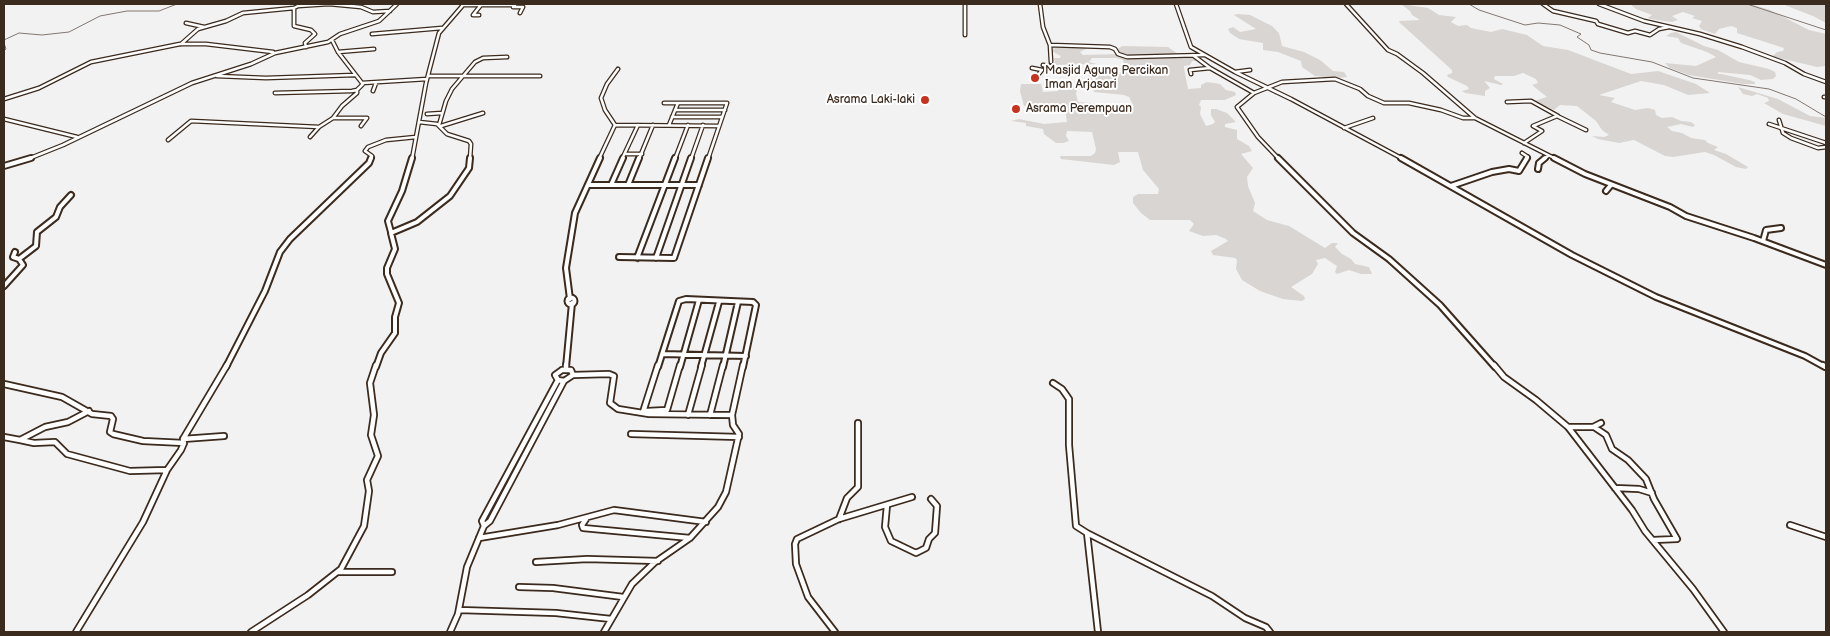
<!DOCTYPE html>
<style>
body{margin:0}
#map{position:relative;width:1830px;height:636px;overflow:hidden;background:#f3f2f2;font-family:"Balsamiq Sans",sans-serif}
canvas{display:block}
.frame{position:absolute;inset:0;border:5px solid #3b2a1e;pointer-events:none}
</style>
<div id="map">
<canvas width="1830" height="636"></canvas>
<div class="frame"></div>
</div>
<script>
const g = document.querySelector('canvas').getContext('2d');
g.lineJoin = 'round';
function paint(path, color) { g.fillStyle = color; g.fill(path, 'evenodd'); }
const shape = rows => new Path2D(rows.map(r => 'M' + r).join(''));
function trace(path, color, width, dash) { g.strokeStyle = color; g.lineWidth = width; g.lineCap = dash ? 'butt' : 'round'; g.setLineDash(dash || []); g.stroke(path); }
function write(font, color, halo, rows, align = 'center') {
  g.font = font + ' "Balsamiq Sans",sans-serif'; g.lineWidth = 4; g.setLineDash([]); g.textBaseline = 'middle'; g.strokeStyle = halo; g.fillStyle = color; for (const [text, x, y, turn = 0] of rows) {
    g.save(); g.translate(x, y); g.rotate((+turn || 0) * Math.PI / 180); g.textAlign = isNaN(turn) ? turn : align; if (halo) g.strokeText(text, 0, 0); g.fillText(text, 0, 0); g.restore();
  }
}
paint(shape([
 [1401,4,1428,8,1439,15,1456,17,1451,22,1458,26,1467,25,1471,28,1491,32,1502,29,1527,35,1543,46,1568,50,1631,74,1658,71,1696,84,1710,93,1688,95,1664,85,1641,81,1599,95,1615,98,1611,102,1635,110,1648,108,1655,110,1656,115,1662,118,1672,117,1681,121,1691,122,1695,125,1693,127,1681,124,1667,127,1672,131,1682,133,1691,138,1705,140,1708,143,1718,147,1714,150,1726,154,1748,167,1746,169,1736,167,1714,155,1705,152,1673,157,1665,156,1634,140,1619,143,1598,139,1592,136,1604,137,1609,135,1602,130,1596,121,1577,106,1560,105,1554,110,1534,101,1547,97,1532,85,1538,83,1536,79,1523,73,1514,76,1495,76,1494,79,1503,84,1501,85,1484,81,1490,88,1485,91,1485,96,1465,93,1462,91,1469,89,1467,86,1448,77,1447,75,1452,73,1452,70,1400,23,1399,21,1420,20,1412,15,1410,11],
 [1630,4,1750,4,1770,10,1809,30,1826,34,1826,66,1817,67,1775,57,1773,56,1777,52,1783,51,1784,48,1737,33,1737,28,1731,26,1719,29,1715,34,1701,29,1699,26,1702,21,1692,18,1695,16,1683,12,1672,16,1678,20,1672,22,1650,19,1648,18,1652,15,1636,9],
 [1782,4,1826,4,1826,23,1813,16],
 [1238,14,1250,15,1272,26,1279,33,1282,46,1304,52,1320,60,1333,71,1344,72,1347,77,1337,78,1315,76,1302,67,1301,61,1278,52,1263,50,1263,43,1239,39,1230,33,1228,29,1233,27,1240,32,1256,29,1234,15],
 [1676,32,1704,46,1718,50,1739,62,1769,69,1775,72,1776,76,1773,79,1761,80,1750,75,1718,72,1718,74,1721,74,1749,80,1755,82,1755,84,1743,84,1689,75,1670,68,1665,63,1696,66,1716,57,1707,52,1681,43,1678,38,1666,36,1671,33],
 [1122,46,1168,47,1178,54,1194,57,1199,61,1192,61,1190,65,1184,66,1184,68,1188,89,1201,88,1201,85,1207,82,1220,84,1226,90,1235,92,1236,95,1225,100,1201,100,1199,105,1201,107,1200,114,1206,126,1213,124,1215,122,1211,115,1211,109,1216,109,1227,113,1236,122,1225,124,1225,127,1237,130,1237,139,1249,146,1252,151,1241,154,1253,168,1247,177,1248,186,1255,203,1253,211,1267,220,1289,226,1325,248,1332,243,1338,243,1335,247,1342,254,1351,259,1355,264,1369,267,1372,274,1361,274,1349,270,1337,274,1335,272,1337,266,1325,258,1316,260,1318,264,1312,274,1291,287,1304,296,1305,299,1302,301,1283,299,1260,291,1242,280,1236,269,1237,260,1235,258,1213,255,1211,251,1228,241,1226,239,1216,235,1203,236,1189,231,1194,224,1190,220,1150,220,1141,213,1133,203,1133,197,1138,194,1158,194,1159,189,1143,170,1138,152,1118,152,1120,162,1114,165,1061,159,1060,156,1091,156,1095,153,1096,149,1092,132,1067,131,1066,136,1069,141,1063,143,1056,143,1044,134,1043,129,1026,126,1026,123,1011,121,1019,119,1044,124,1067,122,1065,110,1062,108,1024,106,1020,91,1021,84,1041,84,1043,92,1058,91,1058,85,1078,85,1076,94,1078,102,1134,107,1129,97,1124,95,1094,92,1088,74,1102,75,1108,71,1122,73,1125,68,1123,60,1117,58,1092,58,1089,62,1097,64,1055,65,1054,58,1060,58,1061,56,1053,52,1053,49,1057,47,1088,48,1080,52,1083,55,1119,54,1118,49],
 [1738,87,1778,99,1810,116,1826,118,1826,126,1783,114,1764,103,1769,101,1768,98,1757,94,1752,96,1743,94]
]), '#d8d5d2');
trace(shape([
 [1469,4,1479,10,1525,25,1538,23,1560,25,1581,34,1577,37,1589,45,1591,50,1600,53,1652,62,1693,78,1769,89,1796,99,1826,117],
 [1747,4,1826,30],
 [4,40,19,33,42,35,69,32,100,16,127,11,159,11,177,4],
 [4,43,6,49,4,51]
]), '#827770', 1);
const streetFar2 = shape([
 [965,4,965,35],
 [1040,4,1043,27,1050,45,1051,62],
 [1176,4,1191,47,1235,72],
 [1346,4,1388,50,1397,54,1423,73,1475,118,1556,159],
 [1543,4,1553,11,1596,21,1598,24,1628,33,1635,31,1650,35,1659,29,1669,27],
 [1599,4,1644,21,1700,34,1742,47,1785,63,1804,74,1826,82],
 [462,5,515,5,513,7,523,7,520,13],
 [294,8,298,6,329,4,361,7,373,12,390,11],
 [479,15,473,15,481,5],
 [186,23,204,27],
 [372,34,442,28],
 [332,40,338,52,362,83,427,79],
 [181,44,198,29,226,21,243,13,294,8,294,26,311,30,315,34,305,43,306,47],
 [1050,45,1110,47,1115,49,1118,54,1127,57,1204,55],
 [338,52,374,49],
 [1194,56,1210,68,1254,93],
 [1043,65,1053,67],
 [1032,68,1042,70,1038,75],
 [618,69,607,84,601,98,605,110,615,125,719,126],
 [1250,70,1235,72,1291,99,1403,159],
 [1191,74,1190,70,1210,68],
 [217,76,266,78,355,75],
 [428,76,540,76],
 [373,91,376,83],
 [275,93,352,91,357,90,363,84],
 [1824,97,1826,97],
 [4,99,39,88,91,62,180,44,206,44,273,52],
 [1507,102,1531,101,1558,116],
 [664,103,727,103,708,159],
 [675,110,725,110],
 [427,114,442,113],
 [672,117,722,117],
 [333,118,367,118,361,126],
 [4,119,77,137],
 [1779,120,1783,133,1791,138,1818,148,1826,147],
 [419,122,437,124,447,134,469,141,471,144,470,159],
 [1769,124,1826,143],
 [439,125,446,101,452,89,475,62,483,58,507,57],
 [669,125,678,103],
 [441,126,483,113],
 [1344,128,1373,118],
 [310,137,319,127],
 [168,140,191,121,319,127,333,118,342,106,357,93,357,90],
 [1524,143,1542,131,1533,126,1557,116,1586,130],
 [1522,153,1528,157,1526,159],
 [626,154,642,154],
 [28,159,63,145,192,83,251,64,275,53,328,42,340,34,379,21,397,4],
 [371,159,372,156,365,151,368,147,386,140,416,137],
 [412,159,426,83,439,33,464,4],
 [599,159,615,125],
 [622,159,638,125],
 [639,159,653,125],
 [675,159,688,125],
 [691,159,703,125],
 [1279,159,1258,137,1237,107,1254,93,1282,82,1335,79,1360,89,1368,96,1384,103,1409,103,1441,110,1463,118,1475,118],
 [1544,159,1548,156]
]);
const streetFar1 = shape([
 [1278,158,1353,233,1389,259,1440,305,1495,367],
 [1401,158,1572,255,1656,297,1805,356,1825,367],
 [1554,158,1585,174,1670,207,1686,216,1754,238,1826,265],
 [4,166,31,158],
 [1538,169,1539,163,1545,158],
 [588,185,611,185,623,158],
 [611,185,628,185,639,158],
 [628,185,699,185],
 [1451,186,1492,172,1509,169,1519,171,1527,158],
 [1606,191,1611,185],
 [391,232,388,221,402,191,412,158],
 [1763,241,1766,230,1781,228],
 [619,257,674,258,708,158],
 [637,258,675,158],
 [656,258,691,158],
 [19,259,36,246,37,232,56,217,60,207,71,195],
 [4,286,23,265,19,259,13,257,15,252],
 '567.5 301a3.5 3.5 0 1 1 7 0a3.5 3.5 0 1 1-7 0Z',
 [570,299,566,268,575,213,600,158],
 [662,354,746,356],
 [226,367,265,291,280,252,290,239,369,163,371,158],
 [376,367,381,353,395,333,395,317,399,303,387,274,387,268,395,249,391,233,417,222,450,196,469,168,470,158],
 [566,367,572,303],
 [658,367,679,301,686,299,753,302,756,305,743,367],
 [680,367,699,300],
 [701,367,719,302],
 [723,367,738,302]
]);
const street = shape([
 [1494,365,1504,377,1536,400,1568,427,1632,510,1645,531,1693,589,1724,632],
 [1823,365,1826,367],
 [566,369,566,365],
 [562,370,571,370,573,375,564,381,558,380,555,375,562,370],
 [573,375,609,374,614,376,610,403,618,409,649,414,732,415,733,425,739,434,726,492,718,507,690,538,654,563,632,584,604,632],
 [1053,383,1062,389,1069,399,1069,445,1076,526,1087,533,1098,632],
 [4,384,62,397,92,414,111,416,113,419,110,432,113,434,143,441,184,443],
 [643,412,658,365],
 [645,413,647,411,667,410,680,365],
 [688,415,702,365],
 [710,415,723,365],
 [732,415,743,365],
 [1568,427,1593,427,1601,423],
 [1594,427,1606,435,1612,449,1628,460,1646,479,1654,499,1677,539,1653,540],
 [631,434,739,437],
 [4,437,20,440,45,427,68,422,89,411],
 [183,439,224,436],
 [20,440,34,443,55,442,67,454,130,471,167,470],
 [1615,488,1639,489,1652,493],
 [887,505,885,527,891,541,916,553,926,548,929,539,935,533,937,506,931,499],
 [586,519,582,525,583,528,690,538],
 [839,519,847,498,858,487,858,423],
 [1790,525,1826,537],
 [484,526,482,521,558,380],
 [1087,533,1212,596,1245,618,1266,627,1270,632],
 [479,538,558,525,614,510,706,522],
 [536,562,587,559,658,561],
 [339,572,392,572],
 [519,587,553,588,623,597],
 [459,610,556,613,611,619],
 [76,632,143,522,167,470,181,450,184,443,183,439,227,365],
 [251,632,308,595,341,569,364,526,369,491,367,480,378,456,371,435,374,415,370,383,376,365],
 [450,632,458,614,467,567,484,526,490,521,564,381],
 [835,632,808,597,796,564,795,544,797,539,839,519,912,497]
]);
trace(streetFar2, '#3b2a1e', 5);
trace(streetFar1, '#3b2a1e', 8);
trace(street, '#3b2a1e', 8);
trace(streetFar2, '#fff', 2.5);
trace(streetFar1, '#fff', 4);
trace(street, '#fff', 4.5);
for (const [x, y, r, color] of [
 [1035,78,5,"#c8321e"],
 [925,100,5,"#c8321e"],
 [1016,109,5,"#c8321e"]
]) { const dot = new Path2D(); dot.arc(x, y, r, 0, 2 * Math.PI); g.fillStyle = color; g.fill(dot); trace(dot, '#fff', 2); }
write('12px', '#3b2a1e', '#fff', [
 ["Masjid Agung Percikan",1045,71],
 ["Iman Arjasari",1045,85],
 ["Asrama Laki-laki",915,100,"right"],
 ["Asrama Perempuan",1026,109]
], 'left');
</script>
